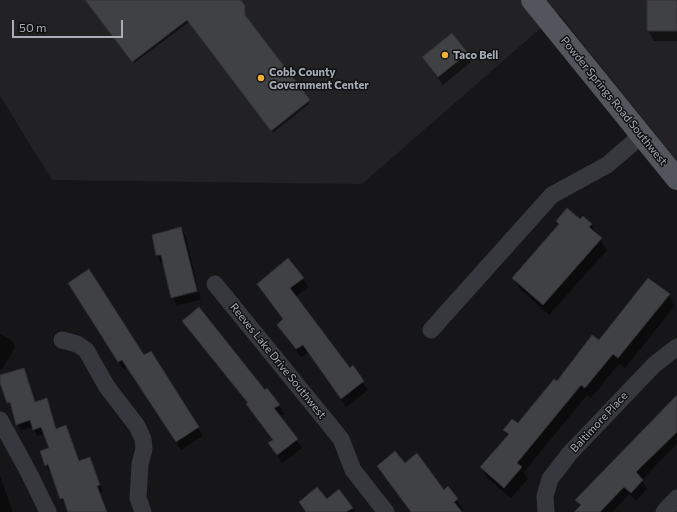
<!DOCTYPE html>
<style>
body{margin:0}
#map{position:relative;width:677px;height:512px;overflow:hidden;background:#161618;font-family:Commissioner,sans-serif}
canvas{display:block}
.scale{position:absolute;left:12px;top:20px;width:111px;height:18px;box-sizing:border-box;border:2px solid #a8adb8;border-top:0;padding-left:5px;font-size:12px;line-height:14px;white-space:nowrap;color:#a8adb8;-webkit-text-stroke:3px #111113;paint-order:stroke}
</style>
<div id="map">
<canvas width="677" height="512"></canvas>
<div class="scale">50 m</div>
</div>
<script>
const g = document.querySelector('canvas').getContext('2d');
g.lineJoin = 'round';
function paint(path, color) { g.fillStyle = color; g.fill(path, 'evenodd'); }
const shape = rows => new Path2D(rows.map(r => 'M' + r).join(''));
function trace(path, color, width, dash) { g.strokeStyle = color; g.lineWidth = width; g.lineCap = dash ? 'butt' : 'round'; g.setLineDash(dash || []); g.stroke(path); }
function write(font, color, halo, rows, align = 'center') {
  g.font = font + ' Commissioner,sans-serif'; g.lineWidth = 3; g.setLineDash([]); g.textBaseline = 'middle'; g.strokeStyle = halo; g.fillStyle = color; for (const [text, x, y, turn = 0] of rows) {
    g.save(); g.translate(x, y); g.rotate((+turn || 0) * Math.PI / 180); g.textAlign = isNaN(turn) ? turn : align; if (halo) g.strokeText(text, 0, 0); g.fillText(text, 0, 0); g.restore();
  }
}
paint(shape([
 [0,0,677,0,677,161,558,13,362,184,52,180,0,96]
]), '#222225');
paint(shape([
 [85,0,240,0,246,9,245,18,310,103,273,133,189,22,134,63],
 [648,0,677,0,677,41,654,41,648,30],
 [467,54,471,62,443,85,423,57],
 [580,220,591,224,607,250,549,315,520,289,514,278],
 [181,228,186,237,198,290,173,296,173,298,199,292,201,300,177,305,172,297,164,263,161,263,157,255,153,235],
 [303,278,308,287,295,297,350,369,352,367,368,390,346,407,308,353,301,357,283,333,278,325,284,320,258,284],
 [74,292,144,357,150,353,203,436,181,450,128,367,124,370],
 [669,295,675,306,625,368,619,364,591,398,587,395,524,472,528,479,511,498,487,478,481,468,508,436,504,430,518,424,599,341],
 [183,321,279,405,284,414,279,416,302,448,282,463,269,443,273,441,252,413,248,404],
 [0,334,11,340,15,347,2,370,0,369],
 [677,396,677,444,642,480,647,489,636,501,629,494,613,512,576,512,581,507,577,500],
 [46,399,50,406,57,430,66,427,80,462,89,458,93,465,103,492,100,493,108,512,70,512,67,505,65,505,61,499,52,471,50,472,46,465,41,452,50,448,45,434,37,436,33,427,21,431,17,424,35,403],
 [405,464,457,500,463,510,461,512,410,512,378,466],
 [0,476,13,512,0,512],
 [339,490,355,512,306,512,300,502,327,500]
]), '#0007');
const building = shape([
 [85,0,241,0,245,6,245,15,310,100,271,131,187,20,132,62,85,0],
 [647,0,677,0,677,31,647,31,647,0],
 [452,33,468,53,438,77,422,57,452,33],
 [567,208,580,219,583,216,592,224,589,227,602,238,543,305,512,278,559,224,556,221,567,208],
 [181,227,197,291,171,298,161,255,156,255,152,235,181,227],
 [288,258,304,278,290,288,350,368,353,365,364,381,341,399,303,345,296,349,277,325,283,319,257,284,288,258],
 [89,269,144,355,151,351,199,427,176,442,122,360,118,362,68,283,89,269],
 [648,278,670,294,618,358,613,354,585,388,581,385,517,463,522,467,504,488,480,467,509,434,503,430,512,419,518,423,554,379,557,381,592,335,599,340,648,278],
 [199,307,265,390,267,388,280,405,274,408,298,439,277,455,268,443,273,440,246,404,248,403,182,321,199,307],
 [24,368,35,402,47,398,56,429,66,425,79,461,90,457,100,485,97,486,107,512,68,512,63,498,60,499,48,464,45,466,40,451,49,448,41,427,33,430,30,420,16,425,10,402,7,403,0,383,0,375,24,368],
 [677,395,677,432,636,472,643,480,631,493,624,487,600,512,574,512,581,505,575,500,677,395],
 [395,451,405,463,417,453,444,490,448,486,458,499,454,502,462,512,411,512,377,466,395,451],
 [317,487,327,499,339,489,353,508,346,512,306,512,299,502,317,487]
]);
paint(building, '#404145');
trace(building, '#303034', 1);
trace(shape([
 [215,284,341,439,353,470,386,512],
 [431,330,552,195,607,165,642,135],
 [62,340,77,344,86,350,107,387,137,426,143,439,144,449,140,464,138,498,143,512],
 [0,420,29,473,48,512],
 [546,512,545,496,550,479,570,453,654,365,677,347],
 [664,512,677,498]
]), '#37383d', 17);
trace(shape([
 [532,0,677,179]
]), '#53555c', 22);
for (const [x, y, r, color] of [
 [445,55,4,"#f2b134"],
 [261,78,4,"#f2b134"]
]) { const dot = new Path2D(); dot.arc(x, y, r, 0, 2 * Math.PI); g.fillStyle = color; g.fill(dot); trace(dot, '#111113', 1.5); }
write('bold 11px', '#a8adb8', '#111113', [
 ["Taco Bell",453,55],
 ["Cobb County",269,72],
 ["Government Center",269,85]
], 'left');
write('11px', '#a8adb8', '#111113', [
 ["Powder Springs Road Southwest",614,101,51],
 ["Reeves Lake Drive Southwest",278,361,51],
 ["Baltimore Place",599,422,-47]
]);
</script>
